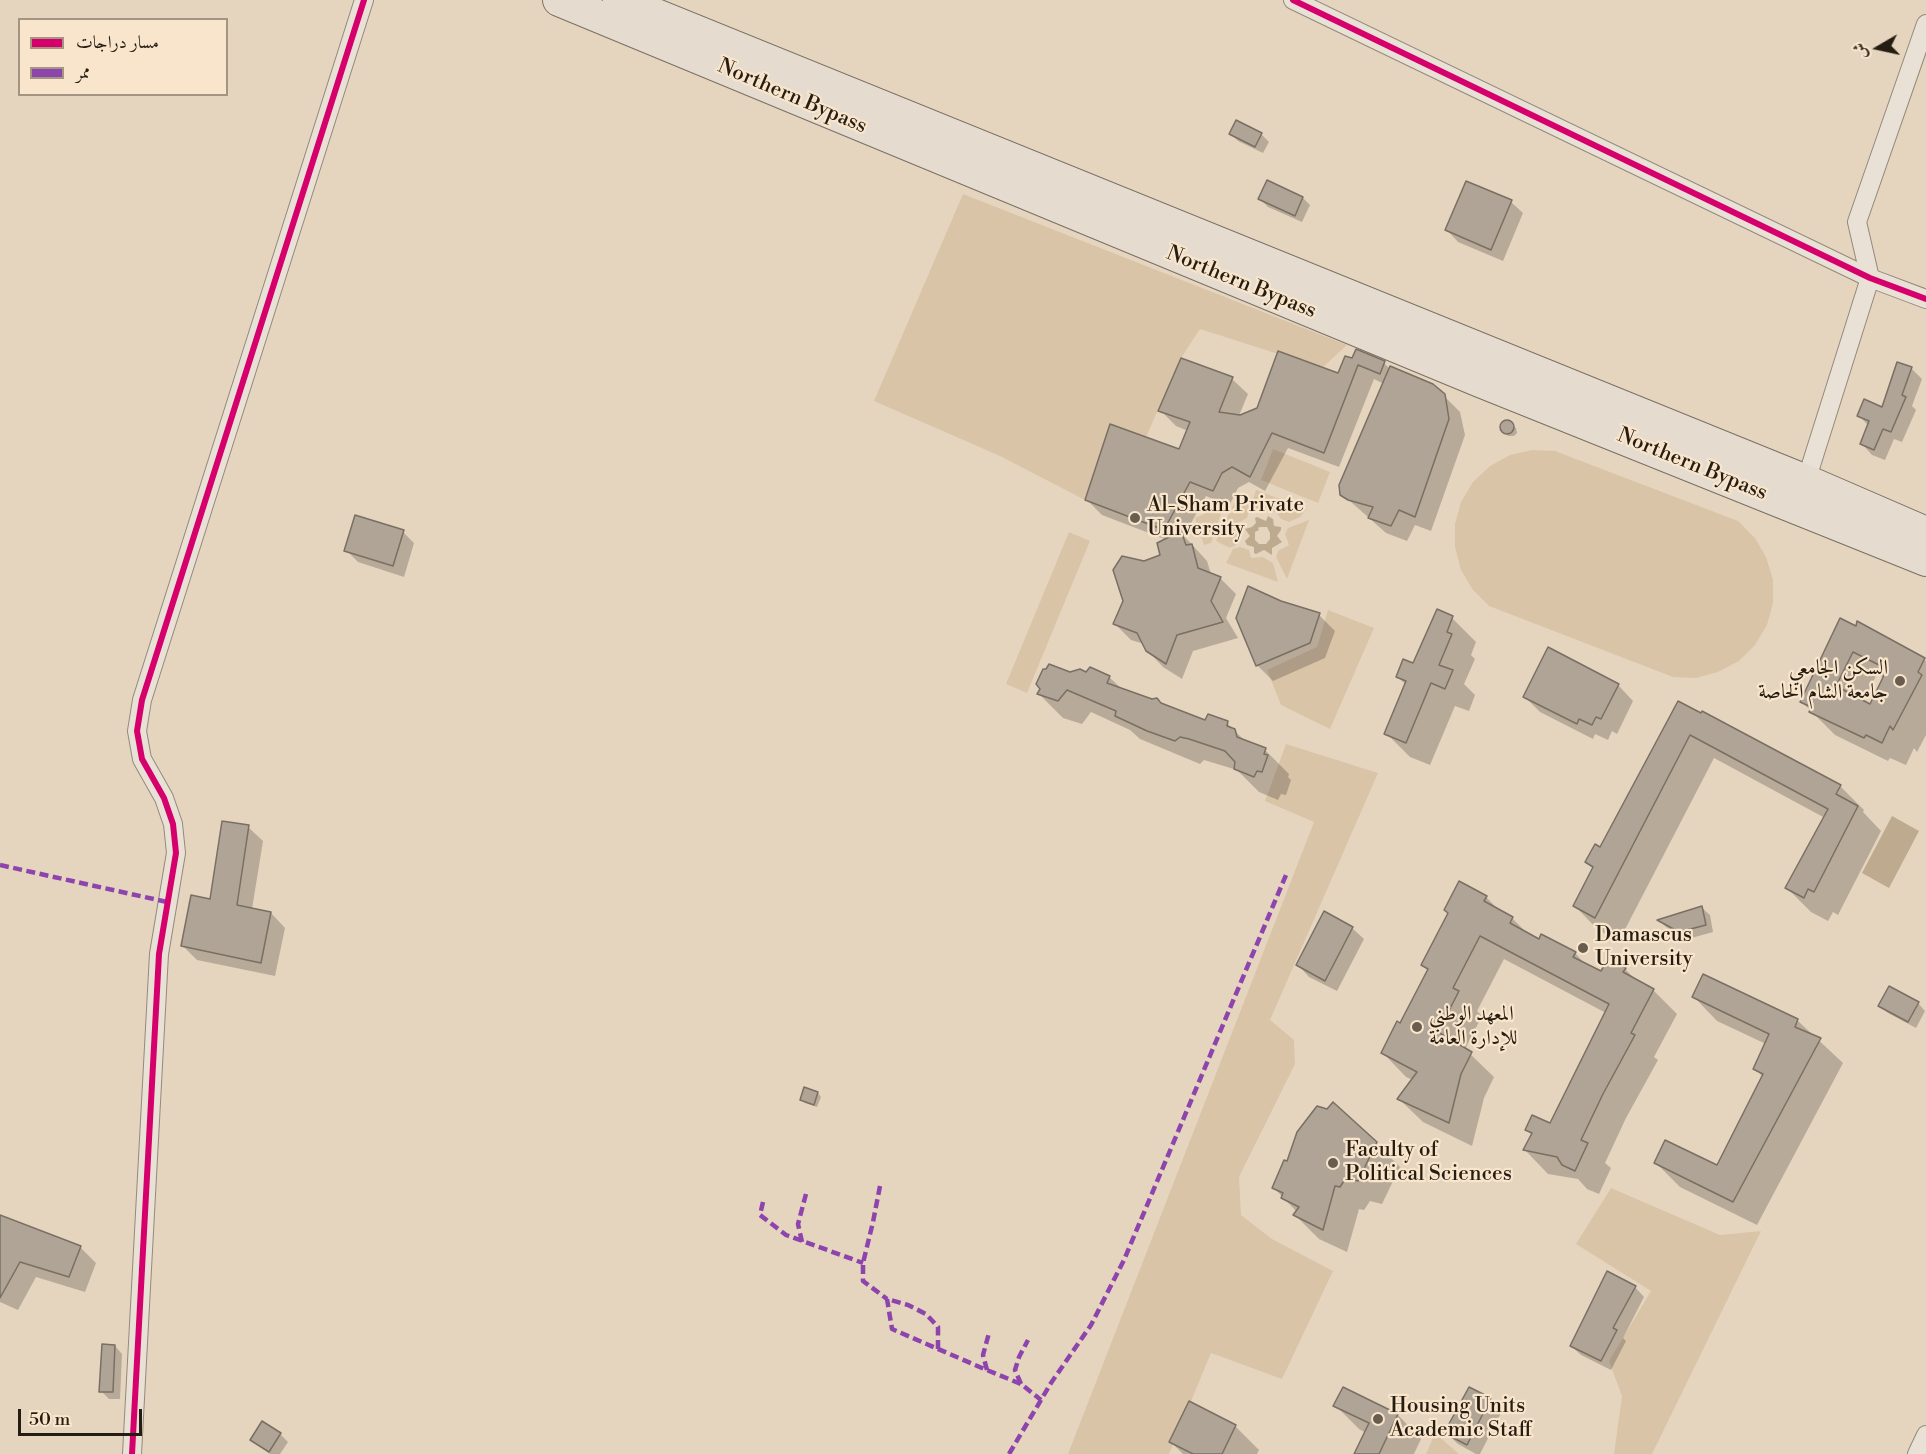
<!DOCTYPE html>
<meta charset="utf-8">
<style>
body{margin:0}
#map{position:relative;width:1926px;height:1454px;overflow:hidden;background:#e5d5bf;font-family:"Libre Bodoni",Amiri,serif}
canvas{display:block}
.legend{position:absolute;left:18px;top:18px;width:210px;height:78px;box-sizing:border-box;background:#f8e5cc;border:2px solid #a49582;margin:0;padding:8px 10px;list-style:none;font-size:18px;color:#261d12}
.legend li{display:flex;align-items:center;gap:12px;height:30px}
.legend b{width:30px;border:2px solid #a49582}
.north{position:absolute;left:1848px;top:18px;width:60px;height:60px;-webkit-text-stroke:4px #f8e5cc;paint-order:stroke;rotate:261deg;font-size:16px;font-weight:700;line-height:24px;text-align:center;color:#261d12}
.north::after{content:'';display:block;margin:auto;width:21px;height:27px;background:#261d12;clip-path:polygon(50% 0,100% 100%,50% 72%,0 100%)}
.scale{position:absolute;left:18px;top:1409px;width:124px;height:27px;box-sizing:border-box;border:3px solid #261d12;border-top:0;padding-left:8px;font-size:18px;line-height:21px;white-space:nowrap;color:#261d12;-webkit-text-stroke:4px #f8e5cc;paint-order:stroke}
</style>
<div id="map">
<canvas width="1926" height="1454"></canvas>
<ul class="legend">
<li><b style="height:8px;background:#d6006c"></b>مسار دراجات</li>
<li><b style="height:8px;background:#8e44ad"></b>ممر</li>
</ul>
<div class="north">ش</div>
<div class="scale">50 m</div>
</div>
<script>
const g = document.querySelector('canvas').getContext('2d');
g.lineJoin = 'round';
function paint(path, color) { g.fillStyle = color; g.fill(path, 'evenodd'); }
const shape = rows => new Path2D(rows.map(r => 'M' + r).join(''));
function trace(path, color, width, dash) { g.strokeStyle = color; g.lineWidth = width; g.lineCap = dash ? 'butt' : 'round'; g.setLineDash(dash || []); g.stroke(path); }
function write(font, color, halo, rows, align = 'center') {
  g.font = font + ' "Libre Bodoni",Amiri,serif'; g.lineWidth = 4.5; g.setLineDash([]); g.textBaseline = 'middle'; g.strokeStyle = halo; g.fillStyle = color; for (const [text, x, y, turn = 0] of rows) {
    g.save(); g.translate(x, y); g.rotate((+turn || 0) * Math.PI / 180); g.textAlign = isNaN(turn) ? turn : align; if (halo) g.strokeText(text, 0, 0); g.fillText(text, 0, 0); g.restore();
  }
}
paint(shape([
 [963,194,1347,345,1322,368,1200,329,1181,358,1146,437,1110,424,1085,500,1000,456,874,401],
 [1273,449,1330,472,1318,503,1261,480],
 [1532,450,1555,451,1738,521,1755,538,1766,557,1773,580,1773,603,1767,625,1755,645,1739,661,1718,672,1696,678,1673,677,1489,606,1473,590,1461,570,1455,547,1455,524,1461,502,1473,482,1490,466,1510,455],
 [1256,490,1306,509,1300,517,1289,522,1281,519,1276,512,1256,511,1252,503],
 [1236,499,1251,506,1247,518,1238,523,1242,534,1238,544,1230,548,1216,541],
 [1224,505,1211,543,1204,545,1195,518],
 [1309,520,1287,579,1276,557,1278,551,1289,545,1285,534,1288,528],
 [1069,532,1090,541,1027,693,1006,684],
 [1240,547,1249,550,1251,558,1263,557,1273,563,1278,582,1226,563,1233,549],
 [1328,610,1374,628,1330,729,1281,705,1267,670,1317,647],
 [1286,744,1378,773,1270,1020,1294,1040,1295,1064,1239,1177,1241,1215,1272,1239,1333,1271,1282,1379,1211,1353,1169,1454,1068,1454,1314,822,1265,801],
 [1611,1188,1720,1235,1761,1231,1652,1454,1614,1454,1622,1396,1609,1361,1651,1291,1576,1244],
 [1435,1433,1459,1454,1426,1454]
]), '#dac4a8');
paint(shape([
 [1268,516,1273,519,1274,526,1281,527,1281,530,1277,536,1282,542,1272,548,1272,555,1264,550,1256,554,1254,553,1254,547,1247,545,1245,541,1250,536,1245,529,1252,527,1256,523,1255,518,1257,517,1266,521],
 [1260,527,1267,527,1270,533,1270,539,1266,544,1259,544,1255,540,1255,532,1259,530,1258,528],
 [1892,816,1919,831,1889,888,1862,873]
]), '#beaa8f');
paint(shape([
 [1236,122,1261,134,1269,142,1263,153,1238,141,1230,133],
 [1303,198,1310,205,1302,222,1268,207,1260,199],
 [1511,202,1523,213,1503,261,1458,242,1447,230],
 [1345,358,1384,363,1390,369,1444,396,1460,412,1465,435,1431,531,1415,525,1407,541,1386,533,1342,494,1384,384,1374,379,1339,467,1288,448,1265,491,1249,482,1238,488,1229,506,1206,496,1184,536,1207,561,1211,574,1220,578,1236,594,1226,618,1238,638,1193,651,1182,679,1163,667,1147,650,1144,644,1131,640,1115,624,1124,601,1144,563,1162,556,1167,540,1102,515,1086,499,1180,451,1188,431,1176,426,1160,410,1181,360,1232,379,1248,394,1238,418,1338,375],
 [1911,368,1922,379,1912,406,1916,410,1902,442,1894,439,1885,460,1872,455,1862,444,1869,426,1858,415,1883,409],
 [1507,422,1516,428,1517,433,1514,436,1508,436,1504,432,1502,425],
 [403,532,414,543,404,577,358,562,346,550],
 [1280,603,1319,615,1335,631,1325,658,1273,681,1257,665],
 [1437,611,1452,618,1476,642,1471,655,1475,659,1464,684,1475,695,1469,711,1455,706,1430,765,1410,757,1386,733,1406,685,1397,676,1414,665],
 [1857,628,1926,661,1926,735,1917,752,1914,748,1906,765,1890,758,1888,761,1835,735,1802,702],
 [1877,674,1884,678,1871,706,1863,702],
 [1070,673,1109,677,1123,690,1206,722,1227,723,1247,743,1265,750,1289,774,1288,777,1291,780,1286,795,1281,794,1278,800,1259,792,1237,770,1204,760,1200,764,1140,739,1130,730,1091,712,1082,724,1063,718,1039,694],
 [1618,685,1633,701,1617,734,1612,731,1608,740,1595,734,1593,739,1540,712,1525,697],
 [1679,703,1840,786,1864,810,1863,812,1881,831,1838,915,1833,912,1828,921,1811,912,1787,888,1825,818,1714,758,1619,941,1598,930,1575,906,1594,869,1587,862,1601,849],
 [248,827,263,841,252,909,271,913,285,928,275,976,197,960,182,945,211,901],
 [1486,897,1501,912,1512,918,1529,935,1575,953,1587,966,1602,973,1625,969,1637,981,1653,990,1677,1014,1654,1057,1658,1060,1626,1118,1605,1163,1611,1168,1599,1194,1587,1189,1578,1179,1548,1174,1525,1150,1533,1136,1527,1130,1550,1125,1606,1013,1504,959,1477,1011,1482,1016,1465,1049,1494,1077,1484,1098,1472,1146,1423,1122,1399,1099,1413,1080,1406,1077,1383,1053,1401,1025,1429,971,1423,965],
 [1702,908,1710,915,1713,932,1688,939,1666,927,1660,921],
 [1352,928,1364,939,1337,991,1309,977,1298,965],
 [1694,997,1797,1020,1843,1063,1757,1225,1680,1187,1656,1163,1717,1167,1763,1077,1755,1069,1766,1044,1717,1021],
 [1918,1003,1925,1011,1916,1028,1888,1013,1880,1006],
 [805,1089,818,1093,821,1097,817,1107,805,1103,801,1099],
 [1376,1143,1400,1167,1382,1204,1370,1201,1364,1210,1359,1209,1347,1252,1319,1239,1295,1215,1297,1212,1273,1187],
 [0,1216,80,1247,96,1263,85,1292,36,1277,18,1310,0,1302],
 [1635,1287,1644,1297,1623,1338,1626,1341,1611,1370,1581,1355,1571,1346],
 [115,1346,122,1354,120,1399,109,1399,101,1391],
 [1343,1389,1398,1415,1421,1439,1414,1454,1356,1454,1366,1433,1359,1429,1335,1405],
 [1490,1400,1502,1411,1480,1454,1476,1454,1458,1444,1446,1433],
 [262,1423,280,1434,288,1442,280,1454,270,1454,252,1440],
 [1235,1426,1259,1450,1257,1454,1183,1454,1171,1442]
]), '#0003');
const building = shape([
 [1236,120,1262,133,1255,147,1229,134,1236,120],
 [1267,180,1303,197,1295,216,1258,199,1267,180],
 [1466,181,1512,200,1491,250,1445,230,1466,181],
 [1356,349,1385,361,1380,374,1358,365,1324,453,1272,433,1250,477,1232,467,1222,473,1213,491,1190,482,1164,530,1085,500,1110,424,1179,449,1190,422,1158,411,1181,358,1233,377,1219,412,1240,415,1257,408,1278,351,1338,373,1345,356,1352,358,1356,349],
 [1897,362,1912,367,1902,395,1906,397,1891,432,1883,429,1874,450,1860,444,1869,421,1857,416,1864,399,1882,407,1897,362],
 [1390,366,1433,384,1445,394,1449,419,1415,517,1399,510,1391,526,1368,518,1373,507,1348,500,1340,495,1339,485,1390,366],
 '1500 427a7 7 0 1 1 14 0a7 7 0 1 1-14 0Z',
 [355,515,404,530,393,566,344,551,355,515],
 [1181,531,1186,545,1192,544,1198,568,1221,577,1211,601,1223,622,1177,635,1166,664,1146,651,1137,633,1113,624,1123,601,1113,570,1122,556,1144,561,1160,555,1157,543,1181,531],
 [1248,586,1281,601,1320,613,1310,643,1256,666,1236,618,1248,586],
 [1437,609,1453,616,1447,632,1452,634,1439,665,1453,670,1445,689,1431,683,1406,743,1384,734,1406,681,1396,677,1403,659,1413,663,1437,609],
 [1840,618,1856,626,1857,621,1925,658,1918,672,1922,675,1893,730,1890,726,1882,743,1866,735,1864,738,1809,712,1811,707,1800,702,1840,618],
 [1853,652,1887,669,1870,704,1836,686,1853,652],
 [1548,647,1619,684,1601,719,1596,717,1592,725,1579,719,1577,724,1523,697,1548,647],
 [1049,664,1070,672,1080,669,1086,672,1090,667,1110,676,1107,683,1152,699,1157,698,1161,703,1205,720,1208,714,1228,721,1227,726,1235,729,1237,737,1266,748,1264,754,1268,755,1262,772,1257,771,1254,777,1234,769,1235,762,1225,751,1189,739,1180,737,1175,741,1147,731,1115,716,1116,711,1067,690,1058,701,1037,694,1040,689,1036,684,1043,669,1046,669,1049,664],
 [1678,701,1701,713,1702,711,1841,785,1836,794,1858,806,1814,892,1808,889,1804,898,1785,888,1828,809,1690,735,1595,918,1573,906,1593,867,1585,862,1595,844,1600,847,1678,701],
 [222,821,249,825,237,905,271,912,261,963,181,946,191,895,210,899,222,821],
 [1459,881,1487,896,1484,901,1513,917,1510,923,1539,939,1541,934,1576,952,1573,957,1601,971,1608,959,1626,968,1623,972,1654,989,1631,1033,1635,1035,1603,1094,1581,1140,1588,1143,1575,1171,1562,1165,1557,1157,1523,1150,1532,1133,1525,1130,1532,1115,1550,1123,1609,1004,1480,936,1453,988,1459,991,1438,1032,1472,1052,1461,1074,1449,1123,1397,1099,1417,1072,1381,1053,1397,1021,1400,1023,1428,969,1421,965,1448,913,1444,910,1459,881],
 [1702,906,1706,925,1679,932,1657,920,1702,906],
 [1324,911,1353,927,1325,981,1296,965,1324,911],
 [1703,974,1798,1019,1795,1027,1821,1038,1733,1202,1654,1163,1665,1140,1717,1165,1763,1074,1753,1069,1769,1034,1692,997,1703,974],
 [1889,986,1919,1002,1908,1022,1878,1006,1889,986],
 [804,1087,818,1092,814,1105,800,1100,804,1087],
 [1333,1102,1377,1142,1358,1181,1346,1178,1340,1187,1335,1186,1323,1230,1293,1215,1299,1207,1281,1198,1283,1193,1272,1188,1284,1160,1287,1161,1297,1132,1317,1106,1327,1109,1333,1102],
 [0,1215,81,1246,69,1277,20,1262,0,1298,0,1215],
 [1607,1271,1636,1286,1613,1328,1617,1330,1601,1361,1570,1346,1607,1271],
 [102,1344,115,1345,113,1392,99,1392,102,1344],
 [1343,1387,1398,1414,1379,1454,1354,1454,1369,1423,1333,1406,1343,1387],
 [1469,1387,1491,1398,1467,1445,1444,1433,1469,1387],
 [1189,1401,1236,1425,1222,1454,1193,1454,1169,1442,1189,1401],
 [262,1421,281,1433,269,1452,250,1440,262,1421]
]);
paint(building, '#afa495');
trace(building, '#796f63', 1.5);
const street = shape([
 [1293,0,1870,278,1926,299],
 [1806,481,1870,278,1857,222,1926,24],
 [132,1454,159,954,176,853,173,824,164,798,142,759,137,731,142,700,364,0],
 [1917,1454,1926,1435]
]);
const highway = shape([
 [559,0,1480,381,1926,560],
 [619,0,1806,481,1926,533]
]);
trace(street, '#93897b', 20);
trace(highway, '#796f63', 34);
trace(street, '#e9e1d6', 18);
trace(highway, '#e5dccf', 32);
trace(shape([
 [0,865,167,902],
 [880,1186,873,1222,863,1263,863,1281,887,1299],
 [763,1202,760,1215,786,1235,863,1263],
 [802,1242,798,1224,806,1194],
 [938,1349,938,1327,926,1314,908,1305,887,1299,892,1329,982,1368,1021,1384,1041,1400],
 [987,1370,983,1355,989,1333],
 [1021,1384,1015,1370,1019,1357,1028,1340],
 [1009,1454,1051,1383,1091,1325,1124,1260,1286,875]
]), '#8e44ad', 4.5, [9, 4.5]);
trace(shape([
 [1293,0,1870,278,1926,299],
 [132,1454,159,954,176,853,173,824,164,798,142,759,137,731,142,700,364,0]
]), '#d6006c', 6);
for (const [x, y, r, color] of [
 [1135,518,6,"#695d4f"],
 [1900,681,6,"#695d4f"],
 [1583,948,6,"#695d4f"],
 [1417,1027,6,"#695d4f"],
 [1333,1163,6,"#695d4f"],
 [1378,1419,6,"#695d4f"]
]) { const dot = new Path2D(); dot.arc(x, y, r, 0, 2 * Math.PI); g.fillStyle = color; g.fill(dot); trace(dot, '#f8e5cc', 2); }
write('21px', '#261d12', '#f8e5cc', [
 ["Northern Bypass",792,97,23],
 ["Northern Bypass",1241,283,22],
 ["Northern Bypass",1692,465,22]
]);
write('21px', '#261d12', '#f8e5cc', [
 ["Al-Sham Private",1147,506],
 ["University",1147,530],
 ["السكن الجامعي",1888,669,"right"],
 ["جامعة الشام الخاصة",1888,693,"right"],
 ["Damascus",1595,936],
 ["University",1595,960],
 ["المعهد الوطني",1429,1015],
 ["للإدارة العامة",1429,1039],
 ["Faculty of",1345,1151],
 ["Political Sciences",1345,1175],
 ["Housing Units",1390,1407],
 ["Academic Staff",1390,1431]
], 'left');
</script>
